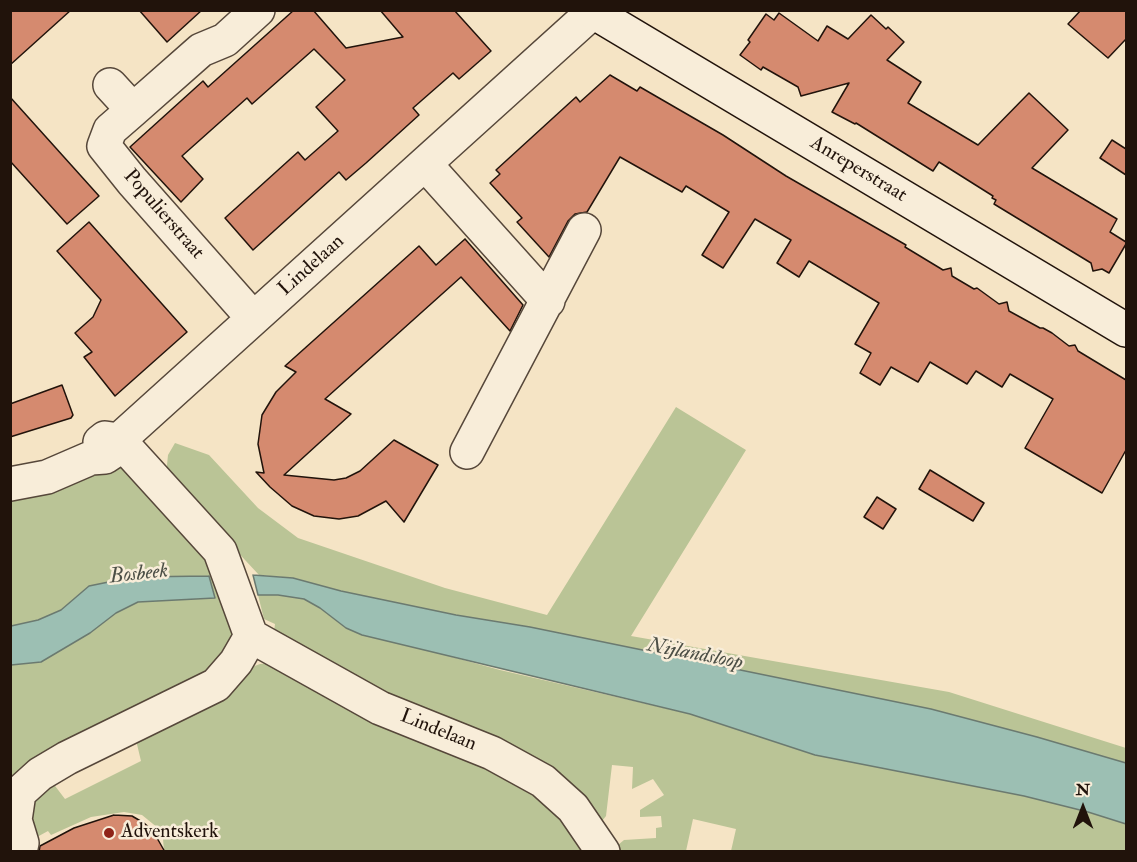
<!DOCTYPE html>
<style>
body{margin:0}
#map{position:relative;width:1137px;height:862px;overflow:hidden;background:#f5e4c5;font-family:"IM FELL Double Pica",serif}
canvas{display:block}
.frame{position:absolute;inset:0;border:12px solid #21130b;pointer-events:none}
.north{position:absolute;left:1053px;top:778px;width:60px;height:60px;-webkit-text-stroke:4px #f8edd9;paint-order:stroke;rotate:0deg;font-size:16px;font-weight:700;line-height:24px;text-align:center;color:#21130b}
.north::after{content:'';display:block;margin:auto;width:21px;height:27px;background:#21130b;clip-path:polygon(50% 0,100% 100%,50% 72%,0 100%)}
</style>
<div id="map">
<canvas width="1137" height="862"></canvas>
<div class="frame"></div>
<div class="north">N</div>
</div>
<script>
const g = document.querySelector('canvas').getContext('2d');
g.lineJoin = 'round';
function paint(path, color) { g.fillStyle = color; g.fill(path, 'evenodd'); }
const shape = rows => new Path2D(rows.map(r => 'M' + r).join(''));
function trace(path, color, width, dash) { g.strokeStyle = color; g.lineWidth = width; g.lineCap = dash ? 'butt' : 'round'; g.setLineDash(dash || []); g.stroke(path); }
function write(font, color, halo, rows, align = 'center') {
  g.font = font + ' "IM FELL Double Pica",serif'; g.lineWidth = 5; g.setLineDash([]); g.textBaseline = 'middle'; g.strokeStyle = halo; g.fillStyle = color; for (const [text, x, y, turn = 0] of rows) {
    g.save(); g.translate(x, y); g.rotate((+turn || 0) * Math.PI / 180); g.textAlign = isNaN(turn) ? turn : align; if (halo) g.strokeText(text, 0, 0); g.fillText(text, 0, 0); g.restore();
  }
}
paint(shape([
 [676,407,746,450,631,636,949,692,1126,748,1126,763,1037,737,931,709,530,627,456,615,341,591,293,578,259,575,166,475,168,455,175,443,209,455,258,508,298,538,445,588,547,615],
 [105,463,126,466,213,561,233,622,231,641,227,660,11,790,11,665,41,662,90,633,116,613,138,602,214,598,208,576,133,577,89,586,61,610,38,620,11,626,11,496],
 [258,595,278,595,304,599,320,608,346,628,500,670,690,714,815,755,1024,796,1088,812,1126,824,1126,851,731,851,736,829,693,819,686,851,616,851,618,845,624,840,656,838,656,828,662,827,661,816,640,817,640,810,664,795,653,779,632,789,633,767,612,765,606,816,602,821,425,716,274,632,275,624,264,619],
 [270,663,474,757,543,798,589,851,164,851,163,839,158,828,142,815,124,812,91,817,51,835,48,831,37,837,28,833,24,799,49,778,65,799,141,761,135,736,252,667,260,664]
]), '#bac496');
const water = shape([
 [253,575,293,578,341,591,456,615,530,627,931,709,1037,737,1126,763,1126,824,1088,812,1024,796,815,755,690,714,362,635,346,628,320,608,304,599,278,595,258,595,253,575],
 [209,576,215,598,138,602,116,613,90,633,41,662,11,665,11,626,38,620,61,610,89,586,133,577,209,576]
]);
paint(water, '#9cbfb3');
trace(water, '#6b7a70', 1.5);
const building = shape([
 [10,10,71,10,10,65,10,10],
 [139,10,202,10,167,42,139,10],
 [294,10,313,10,346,48,403,37,380,10,454,10,491,51,459,79,453,73,413,108,419,115,366,163,346,180,339,172,253,250,225,218,298,152,305,160,338,131,316,107,345,80,314,49,252,104,247,98,182,156,203,179,181,202,130,147,203,81,208,87,294,10],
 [1081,10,1126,10,1126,39,1108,58,1068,24,1081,10],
 [779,13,818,41,827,26,848,39,871,15,886,29,888,27,904,42,887,60,921,82,908,103,978,145,1029,93,1068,130,1032,168,1117,219,1110,232,1126,242,1126,244,1109,273,1102,269,1093,271,1091,263,994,204,996,200,992,198,993,196,939,162,933,171,856,123,855,124,832,112,849,83,801,96,798,87,763,67,761,70,740,55,750,42,748,40,766,14,774,20,779,13],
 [610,75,637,91,640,87,723,135,786,176,906,245,905,247,943,270,951,268,952,276,974,289,977,288,999,304,1007,302,1009,311,1040,328,1043,328,1052,333,1069,346,1075,345,1078,351,1126,380,1126,450,1102,493,1025,448,1053,399,1010,374,1002,387,976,371,967,384,930,362,918,382,891,367,880,385,860,373,871,353,855,344,879,303,809,261,799,277,777,263,791,240,755,219,723,268,702,255,729,212,686,186,682,192,620,157,587,212,575,214,568,221,549,257,517,222,522,218,490,183,500,174,496,170,576,97,580,102,610,75],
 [10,97,99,196,67,224,10,161,10,97],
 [1112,140,1126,149,1126,175,1100,158,1112,140],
 [89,222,187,332,115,396,84,357,92,352,75,333,93,317,101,300,57,251,89,222],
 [465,239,523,305,510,331,461,277,325,399,351,414,284,475,334,480,346,478,360,471,394,440,438,465,404,522,386,501,358,516,339,519,314,516,292,506,270,487,256,472,264,473,258,444,262,415,276,392,296,372,285,366,419,246,436,265,465,239],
 [62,385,73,415,71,418,10,437,10,404,62,385],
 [930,470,984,503,973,521,919,489,930,470],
 [877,497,896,509,883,529,864,517,877,497],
 [114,815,132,816,144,823,153,831,165,852,39,852,40,846,74,828,114,815]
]);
paint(building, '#d58a6f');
trace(building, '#21130b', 1.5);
const street = shape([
 [110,85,133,110],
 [426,165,548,301],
 [253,318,132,181,104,146,110,130,133,110,201,50,225,40,258,10],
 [100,442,105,438,119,440,220,551,251,636,380,708,492,753,543,781,573,808,603,852],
 [467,452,584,230],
 [10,484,47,477,91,458,105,457,114,451,119,440,595,10],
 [20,852,22,843,15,820,19,793,40,774,67,758,216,685,236,662,251,636]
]);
const secondary = shape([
 [590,10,1126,330]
]);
trace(street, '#56473a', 36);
trace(secondary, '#21130b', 36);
trace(street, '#f8edd9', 33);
trace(secondary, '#f8edd9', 33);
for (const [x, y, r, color] of [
 [109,833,6,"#8f2418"]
]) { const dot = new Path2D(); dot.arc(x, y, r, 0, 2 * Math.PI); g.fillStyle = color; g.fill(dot); trace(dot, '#f8edd9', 2); }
write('20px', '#21130b', '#f8edd9', [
 ["Anreperstraat",858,170,31],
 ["Populierstraat",163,215,49],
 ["Lindelaan",312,266,-42],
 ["Lindelaan",438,731,22]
]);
write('20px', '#21130b', '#f8edd9', [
 ["Adventskerk",121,833]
], 'left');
write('italic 21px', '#4c4f46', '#f8edd9', [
 ["Bosbeek",139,575,-6],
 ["Nijlandsloop",695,655,11]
]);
</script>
